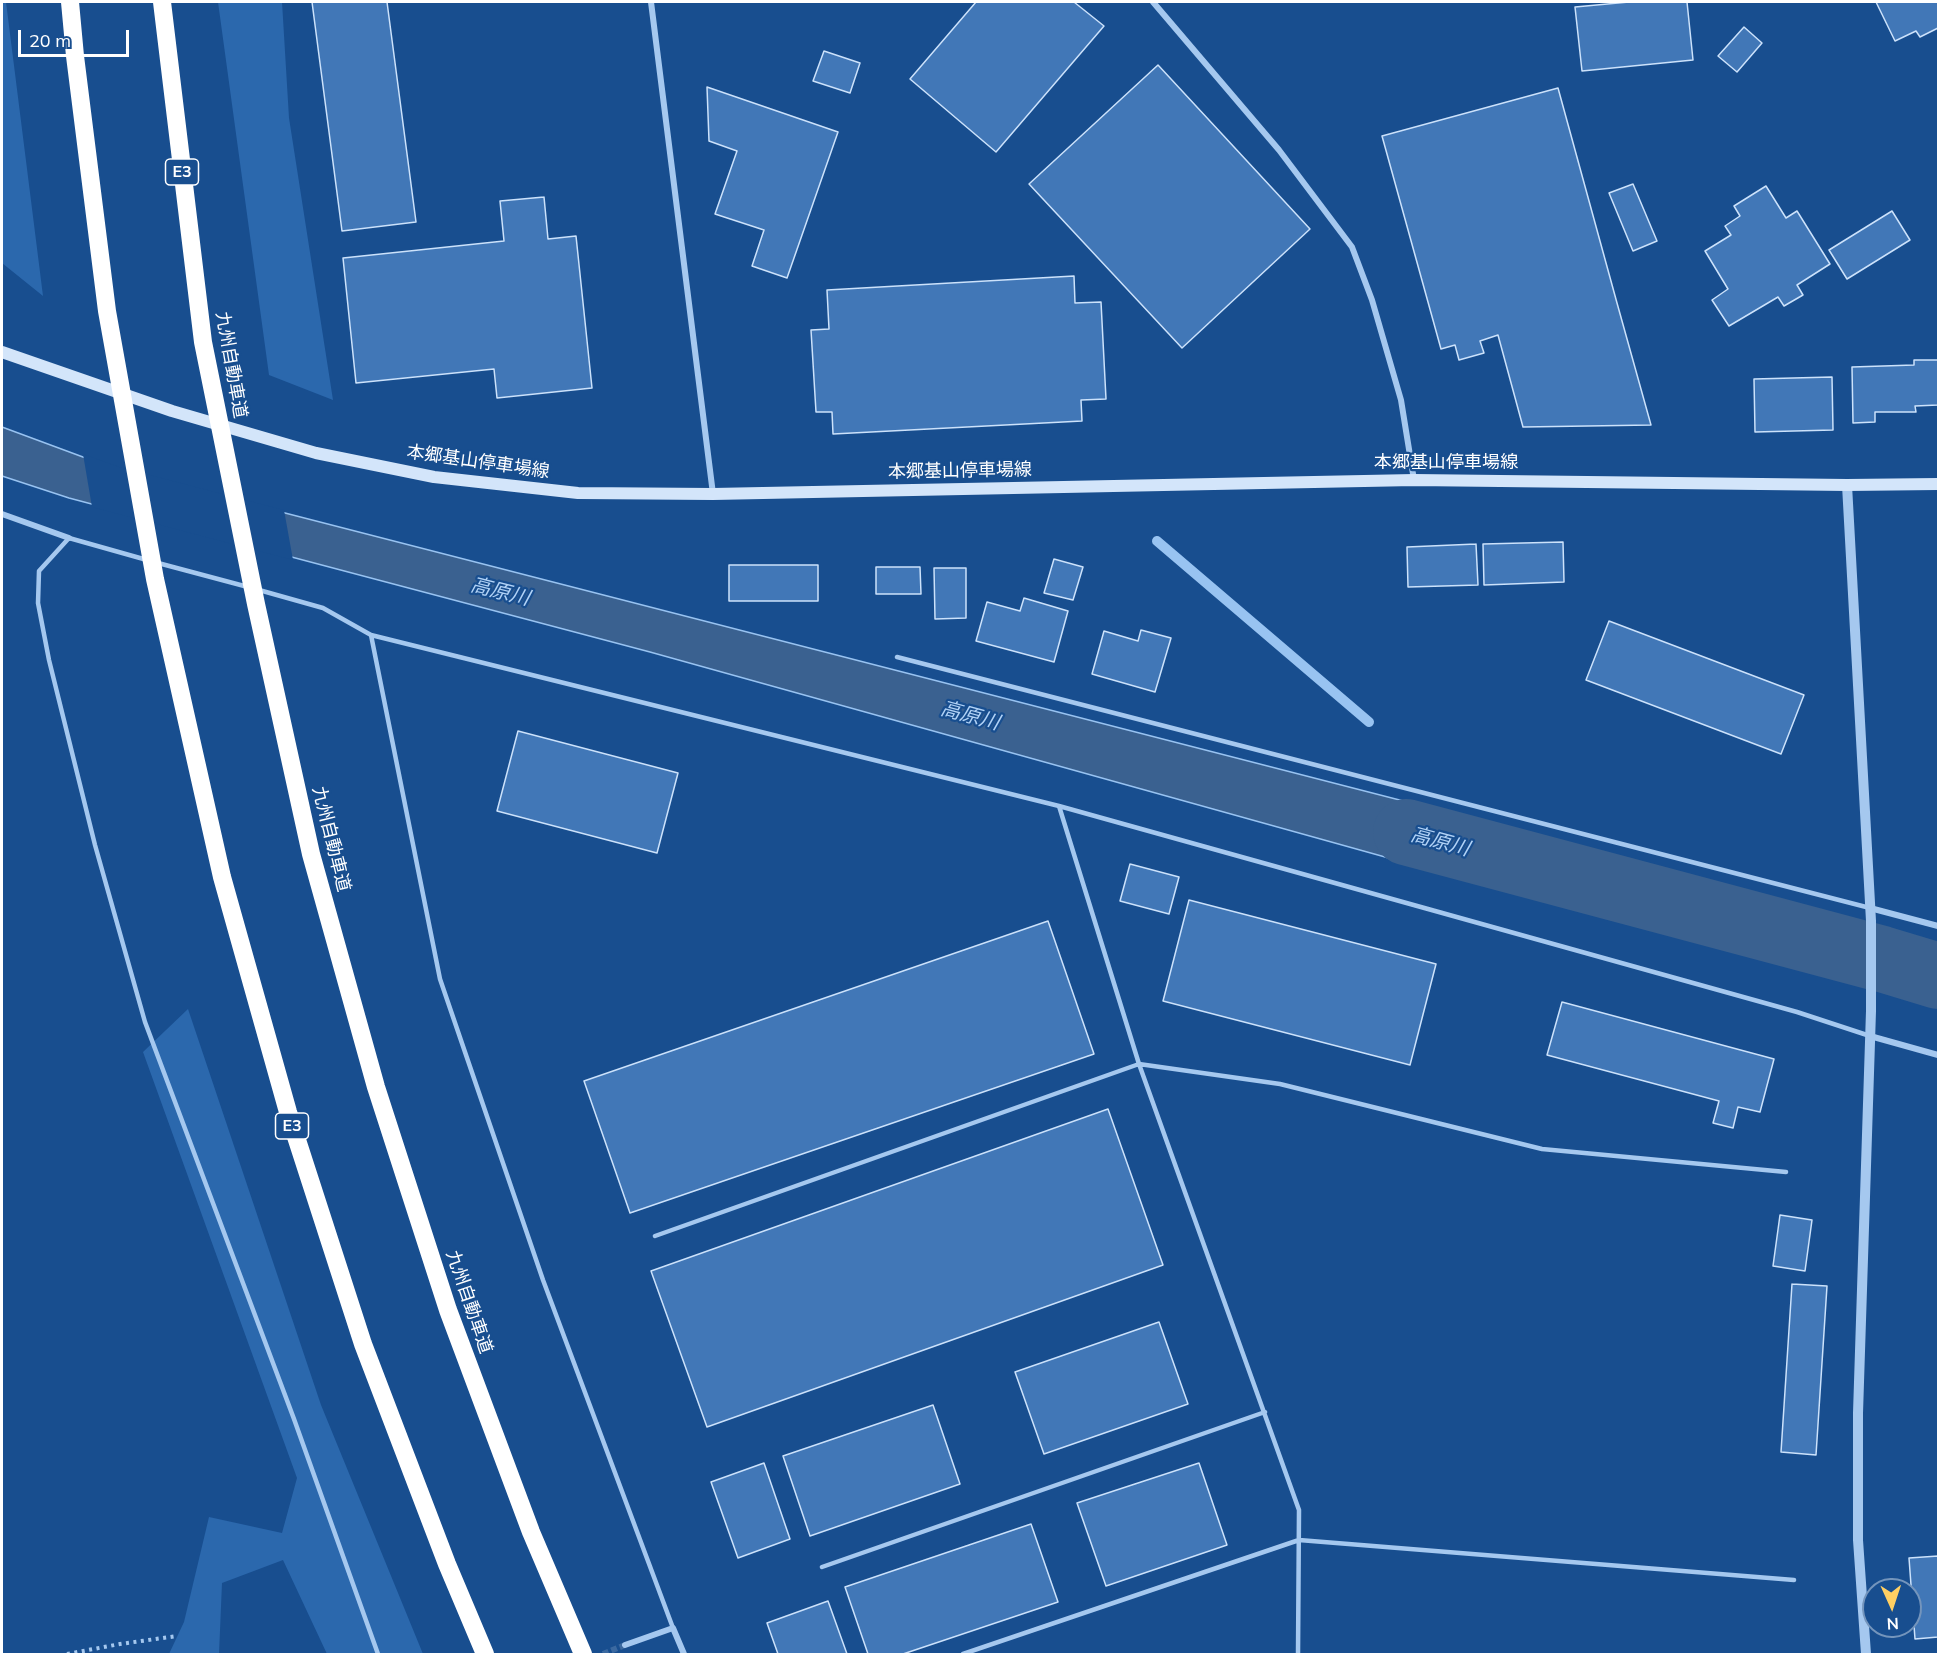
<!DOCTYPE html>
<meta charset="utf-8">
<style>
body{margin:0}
#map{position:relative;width:1940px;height:1656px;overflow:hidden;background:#184e8f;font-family:Mulish,sans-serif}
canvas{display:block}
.frame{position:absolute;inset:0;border:3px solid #fff;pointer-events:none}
.north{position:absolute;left:1862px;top:1578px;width:60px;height:60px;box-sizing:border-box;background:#184e8f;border:2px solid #7495bc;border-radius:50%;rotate:177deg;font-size:16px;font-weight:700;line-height:24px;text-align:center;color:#fff}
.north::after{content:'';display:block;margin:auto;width:21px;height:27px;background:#ffcf63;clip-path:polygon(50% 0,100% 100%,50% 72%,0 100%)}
.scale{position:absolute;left:18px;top:30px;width:111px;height:27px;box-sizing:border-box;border:3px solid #fff;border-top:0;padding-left:8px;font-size:18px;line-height:21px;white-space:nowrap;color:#fff;-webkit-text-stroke:4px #184e8f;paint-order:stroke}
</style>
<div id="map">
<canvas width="1940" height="1656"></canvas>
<div class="frame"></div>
<div class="north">N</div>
<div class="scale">20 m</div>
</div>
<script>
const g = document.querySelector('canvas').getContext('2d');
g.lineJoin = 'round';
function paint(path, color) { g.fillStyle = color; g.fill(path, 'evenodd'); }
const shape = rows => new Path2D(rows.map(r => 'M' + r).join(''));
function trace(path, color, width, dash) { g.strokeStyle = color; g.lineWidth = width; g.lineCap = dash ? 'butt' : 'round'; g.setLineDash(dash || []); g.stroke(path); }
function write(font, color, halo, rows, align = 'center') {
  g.font = font + ' Mulish,"Noto Sans JP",sans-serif'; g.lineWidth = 4.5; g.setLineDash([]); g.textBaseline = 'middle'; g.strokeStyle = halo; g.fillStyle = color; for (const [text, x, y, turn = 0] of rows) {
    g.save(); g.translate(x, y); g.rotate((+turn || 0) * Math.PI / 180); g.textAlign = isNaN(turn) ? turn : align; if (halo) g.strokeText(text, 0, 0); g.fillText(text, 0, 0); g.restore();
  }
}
paint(shape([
 [2,2,6,2,43,296,2,263],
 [218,2,282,2,289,118,333,400,269,375],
 [188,1009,321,1405,423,1654,327,1654,283,1560,222,1583,219,1654,169,1654,184,1622,209,1517,282,1533,297,1478,143,1052]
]), '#2b68ad');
const water = shape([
 [2,427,118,470,1485,822,1507,891,650,652,69,498,2,476,2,427]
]);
paint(water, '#3a6190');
trace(water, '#98c3f1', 1.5);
paint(shape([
 [83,454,119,467,284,510,293,560,92,507]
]), '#184e8f');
trace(shape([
 [1157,541,1369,722]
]), '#98c3f1', 10);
trace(shape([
 [1406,832,1882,959,1938,976]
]), '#3a6190', 66);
const building = shape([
 [312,2,387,2,416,222,342,231,312,2],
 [976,2,1074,2,1104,26,996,152,910,79,976,2],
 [1629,2,1687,2,1693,60,1582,71,1575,7,1629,2],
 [1876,2,1938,2,1938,28,1920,37,1916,31,1895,41,1876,2],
 [1744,27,1762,43,1737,72,1718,56,1744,27],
 [824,51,860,63,850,93,813,81,824,51],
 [1158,65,1310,229,1182,348,1029,184,1158,65],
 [707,87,838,132,787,278,752,266,764,230,715,214,737,151,709,141,707,87],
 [1558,88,1617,303,1651,425,1523,427,1498,335,1480,341,1484,353,1459,360,1455,345,1441,349,1382,136,1558,88],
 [1633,184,1657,241,1633,251,1609,193,1633,184],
 [1766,186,1786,218,1797,211,1830,264,1797,285,1803,295,1784,306,1778,297,1729,326,1712,300,1728,289,1705,251,1731,235,1725,226,1740,216,1734,206,1766,186],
 [544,197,548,239,576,236,592,388,497,398,494,369,356,383,343,258,504,241,500,201,544,197],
 [1892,211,1910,240,1847,279,1829,250,1892,211],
 [1074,276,1075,303,1101,302,1106,399,1081,400,1082,421,833,434,832,412,816,412,811,330,829,329,827,290,1074,276],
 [1914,360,1938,360,1938,405,1915,406,1916,412,1875,412,1875,422,1853,423,1852,367,1914,365,1914,360],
 [1832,377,1833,430,1755,432,1754,379,1832,377],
 [1563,542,1564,582,1484,585,1483,544,1563,542],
 [1476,544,1478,585,1408,587,1407,547,1476,544],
 [1054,559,1083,567,1073,600,1044,593,1054,559],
 [729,565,818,565,818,601,729,601,729,565],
 [876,567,920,567,921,594,876,594,876,567],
 [934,568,966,568,966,618,935,619,934,568],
 [1024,598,1068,611,1054,662,976,641,987,602,1020,611,1024,598],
 [1609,621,1804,695,1781,754,1586,680,1609,621],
 [1141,630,1171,638,1155,692,1092,674,1104,631,1138,641,1141,630],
 [518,731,678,773,657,853,497,811,518,731],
 [1130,864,1179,877,1169,914,1120,901,1130,864],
 [1189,900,1436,964,1410,1065,1163,1001,1189,900],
 [1048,921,1094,1054,630,1213,584,1081,1048,921],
 [1562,1002,1774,1059,1760,1112,1738,1107,1733,1128,1713,1123,1719,1101,1547,1055,1562,1002],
 [1108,1109,1163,1265,707,1427,651,1271,1108,1109],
 [1780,1215,1812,1220,1805,1271,1773,1266,1780,1215],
 [1792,1284,1827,1286,1816,1455,1781,1452,1792,1284],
 [1159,1322,1188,1404,1044,1454,1015,1372,1159,1322],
 [933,1405,960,1484,810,1536,783,1456,933,1405],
 [764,1463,790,1539,738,1558,711,1482,764,1463],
 [1199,1463,1227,1545,1106,1586,1077,1503,1199,1463],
 [1031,1524,1058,1602,903,1654,868,1654,845,1587,1031,1524],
 [1938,1556,1938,1637,1915,1639,1909,1558,1938,1556],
 [828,1601,847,1654,778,1654,767,1623,828,1601]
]);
paint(building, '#4177b7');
trace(building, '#cce2fb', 1.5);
trace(shape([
 [603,1654,625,1645]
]), '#3b69a0', 6, [6, 3]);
trace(shape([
 [67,1654,120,1644,177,1636]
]), '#a5c8ef', 4, [3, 4.5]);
trace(shape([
 [147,560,69,538,39,571,38,603,49,660,95,845,145,1022,294,1419,378,1654],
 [158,563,248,587],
 [259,590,323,608,371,635,1059,806,1797,1012,1870,1036],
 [371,635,440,979,543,1280,673,1628],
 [897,657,1870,908],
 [1059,806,1139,1064,1299,1510,1298,1654],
 [655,1236,1139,1064,1280,1084,1542,1149,1786,1172],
 [822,1567,1265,1412],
 [963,1654,1299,1540,1794,1580]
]), '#a5c8ef', 4.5);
trace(shape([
 [651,2,713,494],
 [1153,2,1279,150,1352,247,1372,300,1401,400,1414,480],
 [2,514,69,538],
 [1870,908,1938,926],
 [1870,1036,1938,1055],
 [625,1645,673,1628,684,1654]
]), '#a5c8ef', 6);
trace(shape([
 [1847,485,1871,921,1871,1011,1858,1413,1858,1540,1866,1654]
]), '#a5c8ef', 10);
trace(shape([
 [2,352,172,411,316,453,434,477,578,493,713,494,1414,480,1847,485,1938,484]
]), '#d3e5fa', 12);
trace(shape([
 [70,2,75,56,107,311,155,579,222,877,288,1112,363,1344,447,1564,485,1654],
 [162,2,203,342,256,604,311,854,376,1087,448,1310,531,1532,583,1654]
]), '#fff', 18);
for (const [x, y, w] of [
 [182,172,33],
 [292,1126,33]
]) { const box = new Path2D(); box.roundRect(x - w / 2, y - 13, w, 26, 4.5); g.fillStyle = '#184e8f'; g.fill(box); trace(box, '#fff', 1.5); }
write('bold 16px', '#fff', null, [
 ["E3",182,172],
 ["E3",292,1126]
]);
write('18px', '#fff', '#184e8f', [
 ["九州自動車道",231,365,80],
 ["本郷基山停車場線",478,462,8],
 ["本郷基山停車場線",1446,463],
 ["本郷基山停車場線",960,471,-1],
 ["九州自動車道",331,839,76],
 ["九州自動車道",469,1302,71]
]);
write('italic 20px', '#b1d2f6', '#184e8f', [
 ["高原川",500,592,14],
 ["高原川",970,716,15],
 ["高原川",1440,842,15]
]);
</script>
